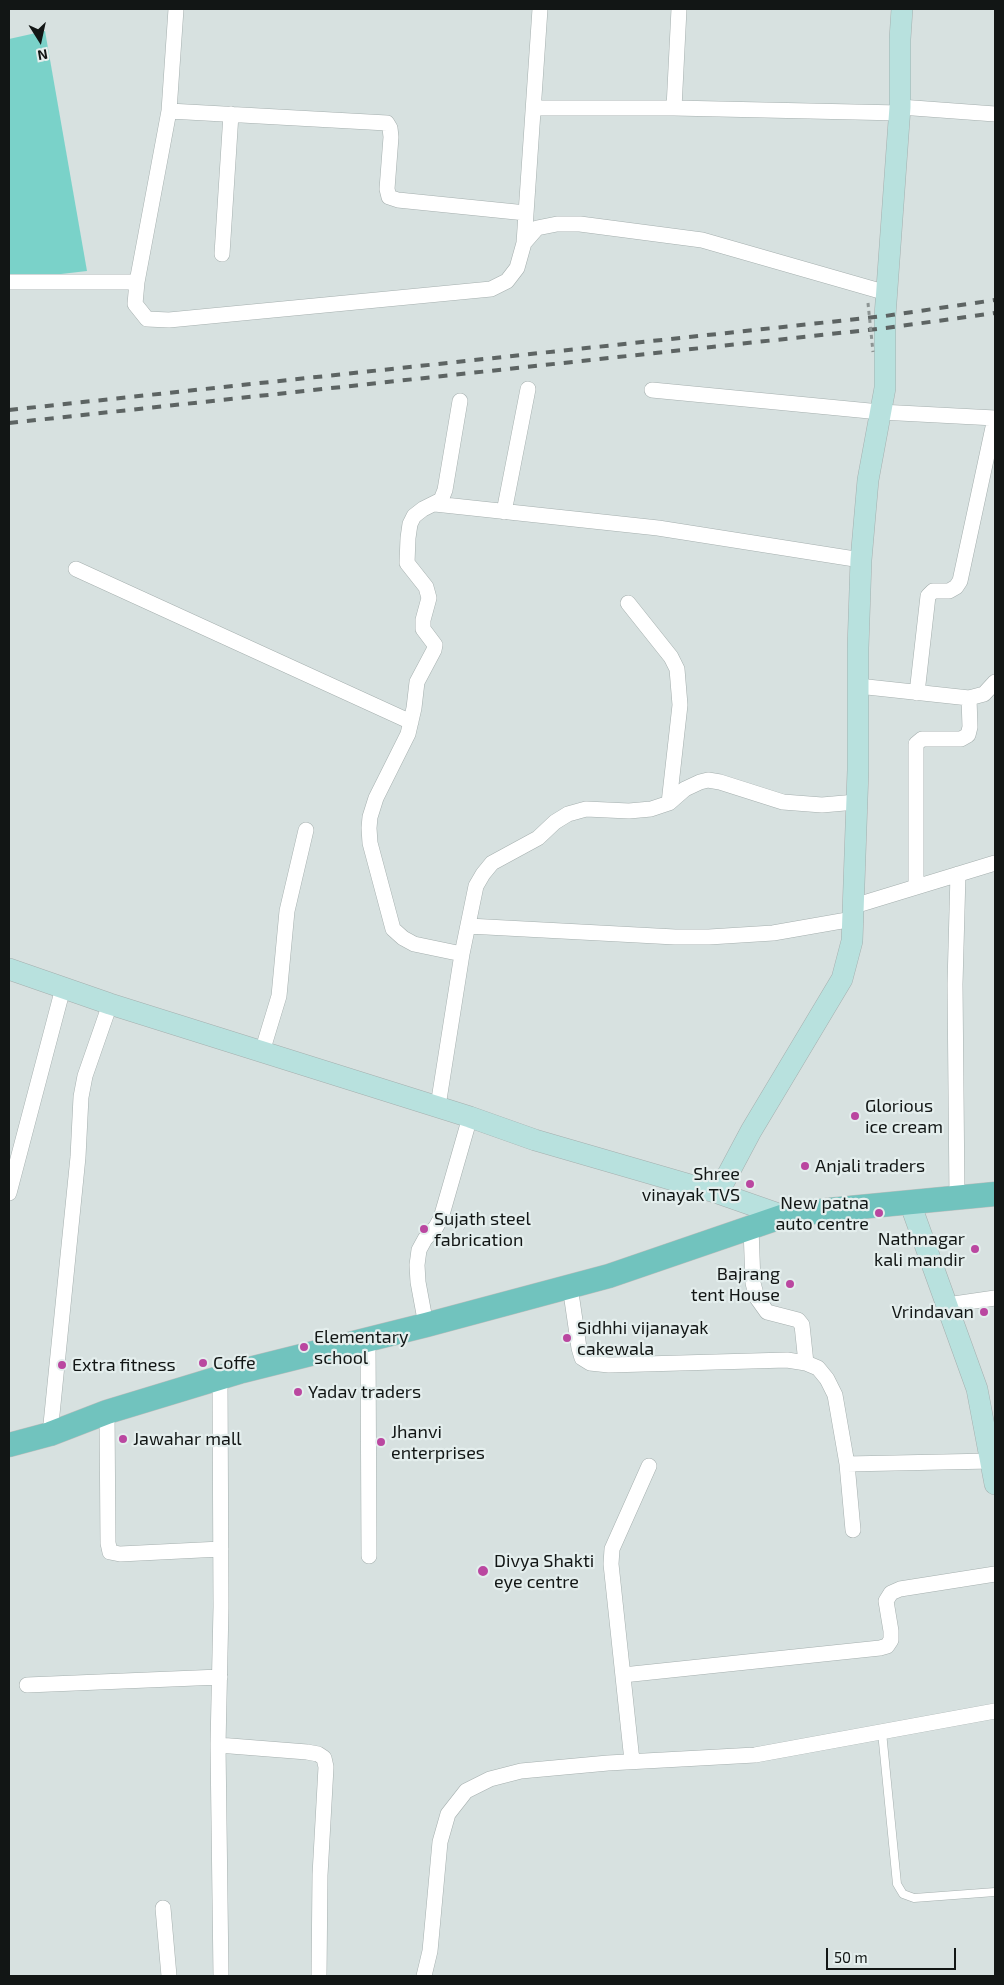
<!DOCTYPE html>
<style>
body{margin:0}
#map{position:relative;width:1004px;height:1985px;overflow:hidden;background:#d7e1e0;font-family:"Exo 2",sans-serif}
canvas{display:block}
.frame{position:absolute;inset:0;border:10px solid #121615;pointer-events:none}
.north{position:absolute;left:15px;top:15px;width:50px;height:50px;-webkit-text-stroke:4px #e4eeed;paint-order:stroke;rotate:170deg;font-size:14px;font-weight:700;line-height:20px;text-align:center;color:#121615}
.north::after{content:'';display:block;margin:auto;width:18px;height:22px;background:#121615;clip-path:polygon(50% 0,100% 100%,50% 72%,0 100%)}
.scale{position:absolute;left:826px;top:1948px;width:130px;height:22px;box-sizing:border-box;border:2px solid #121615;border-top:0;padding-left:6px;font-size:15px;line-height:18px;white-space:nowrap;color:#121615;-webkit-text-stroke:4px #e4eeed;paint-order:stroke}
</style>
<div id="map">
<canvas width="1004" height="1985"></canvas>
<div class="frame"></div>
<div class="north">N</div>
<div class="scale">50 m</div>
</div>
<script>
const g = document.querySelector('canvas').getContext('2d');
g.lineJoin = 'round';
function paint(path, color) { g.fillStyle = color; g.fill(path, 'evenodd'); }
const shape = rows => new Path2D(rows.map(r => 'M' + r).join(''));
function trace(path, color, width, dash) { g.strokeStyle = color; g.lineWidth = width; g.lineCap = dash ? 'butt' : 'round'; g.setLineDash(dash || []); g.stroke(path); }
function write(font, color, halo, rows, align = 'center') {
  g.font = font + ' "Exo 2",sans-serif'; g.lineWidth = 4.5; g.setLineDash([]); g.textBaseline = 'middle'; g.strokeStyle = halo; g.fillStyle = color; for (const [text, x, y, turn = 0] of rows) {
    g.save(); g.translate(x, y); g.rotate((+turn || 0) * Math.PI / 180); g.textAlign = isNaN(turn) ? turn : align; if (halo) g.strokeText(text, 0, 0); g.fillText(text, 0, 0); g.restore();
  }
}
paint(shape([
 [45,31,87,271,9,280,9,39]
]), '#7ad2c9');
const lane = shape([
 [882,1732,897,1884,903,1894,914,1898,995,1892]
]);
const street = shape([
 [176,9,169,111,137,282,135,304,147,319,169,320,491,289,507,281,517,268,524,243,537,228,557,224,580,224,702,240,887,293],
 [900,107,995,114],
 [534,108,674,108,900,113],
 [674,108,679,9],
 [169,111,387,123,390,128,391,137,387,189,389,197,398,200,526,213],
 [524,243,540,9],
 [222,254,231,114],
 [9,282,137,282],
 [652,390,880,412,995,418],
 [460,401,445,490,441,500,423,509,414,516,410,524,408,538,407,563,426,587,429,598,423,620,423,629,435,645,434,650,417,682,414,708,408,734,376,798,370,817,369,828,370,843,393,929,403,938,414,944,462,954],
 [435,504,658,528,861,560],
 [504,512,528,389],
 [76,569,411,722],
 [628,603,671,657,677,669,680,705,669,803],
 [858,686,969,698,984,694,995,682],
 [917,693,928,596,933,591,949,591,956,587,960,581,995,418],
 [916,887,916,744,922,739,961,739,968,735,970,727,969,698],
 [854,906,995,863],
 [468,926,675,937,709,937,773,933,853,919],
 [262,1052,279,996,287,911,306,830],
 [438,1106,462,954,476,886,483,874,492,863,538,838,555,822,568,814,586,809,629,811,651,809,669,803,685,789,700,782,708,780,720,782,783,802,822,805,856,802],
 [9,1193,63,988],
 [957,1198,955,984,958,874],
 [751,1228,753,1283,757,1298,767,1312,798,1320,802,1325,806,1363],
 [570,1286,579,1348,582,1358,590,1363,609,1365,787,1360,806,1363,818,1368,827,1379,835,1395,847,1464,853,1530],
 [947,1305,995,1298],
 [426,1325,418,1282,417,1265,419,1250,425,1239,436,1227,441,1218,470,1117],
 [368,1340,369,1556],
 [220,1379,221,1607,218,1745,221,1976],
 [107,1412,108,1543,110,1552,120,1554,221,1549],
 [50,1434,78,1157,81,1097,85,1076,110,1004],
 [847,1464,991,1461],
 [623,1675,880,1648,887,1646,891,1640,891,1631,886,1601,891,1593,900,1589,995,1574],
 [27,1685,220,1677],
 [218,1745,307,1752,318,1754,324,1758,326,1767,320,1875,319,1976],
 [632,1761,611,1564,612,1549,649,1466],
 [163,1908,169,1976],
 [424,1976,430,1951,440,1842,448,1814,466,1791,490,1779,521,1771,608,1763,755,1755,995,1711]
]);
const secondary = shape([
 [9,969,110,1004,470,1117,535,1140,718,1193,784,1216],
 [718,1193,751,1131,842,979,852,941,858,770,858,648,861,560,868,480,885,388,885,316,900,107,900,39,902,9],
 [910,1203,977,1389,995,1484]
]);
const primary = shape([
 [9,1445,50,1434,107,1412,242,1371,426,1325,609,1276,784,1216,829,1210,995,1194]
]);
trace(lane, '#a5afae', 9);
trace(street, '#a5afae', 16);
trace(secondary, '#a5afae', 22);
trace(primary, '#bdbebd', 25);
trace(lane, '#fff', 8);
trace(street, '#fff', 15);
trace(secondary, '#b8e1de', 21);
trace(primary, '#71c3be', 24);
trace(shape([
 [9,410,885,316,995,300],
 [9,423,886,328,995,313]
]), '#5d6463', 4, [9, 9]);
trace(shape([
 [868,303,873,352]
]), '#8c9493', 3, [4, 4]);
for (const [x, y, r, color] of [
 [855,1116,5,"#ba47a0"],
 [805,1166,5,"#ba47a0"],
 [750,1184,5,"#ba47a0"],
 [879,1213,5,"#ba47a0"],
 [424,1229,5,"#ba47a0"],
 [975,1249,5,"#ba47a0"],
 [790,1284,5,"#ba47a0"],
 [984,1312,5,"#ba47a0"],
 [567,1338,5,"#ba47a0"],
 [304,1347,5,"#ba47a0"],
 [203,1363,5,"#ba47a0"],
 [62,1365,5,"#ba47a0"],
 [298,1392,5,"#ba47a0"],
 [123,1439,5,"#ba47a0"],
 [381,1442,5,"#ba47a0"],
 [483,1571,6,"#ba47a0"]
]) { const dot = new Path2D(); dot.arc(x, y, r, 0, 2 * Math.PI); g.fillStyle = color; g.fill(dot); trace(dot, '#e4eeed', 2); }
write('18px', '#121615', '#e4eeed', [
 ["Glorious",865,1106],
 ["ice cream",865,1127],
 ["Anjali traders",815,1166],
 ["Shree",740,1174,"right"],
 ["vinayak TVS",740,1195,"right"],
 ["New patna",869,1203,"right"],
 ["auto centre",869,1224,"right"],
 ["Sujath steel",434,1219],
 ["fabrication",434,1240],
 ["Nathnagar",965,1239,"right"],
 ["kali mandir",965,1260,"right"],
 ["Bajrang",780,1274,"right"],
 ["tent House",780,1295,"right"],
 ["Vrindavan",974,1312,"right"],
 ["Sidhhi vijanayak",577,1328],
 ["cakewala",577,1349],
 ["Elementary",314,1337],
 ["school",314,1358],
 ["Coffe",213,1363],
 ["Extra fitness",72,1365],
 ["Yadav traders",308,1392],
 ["Jhanvi",391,1432],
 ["enterprises",391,1453],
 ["Jawahar mall",133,1439],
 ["Divya Shakti",494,1561],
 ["eye centre",494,1582]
], 'left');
</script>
